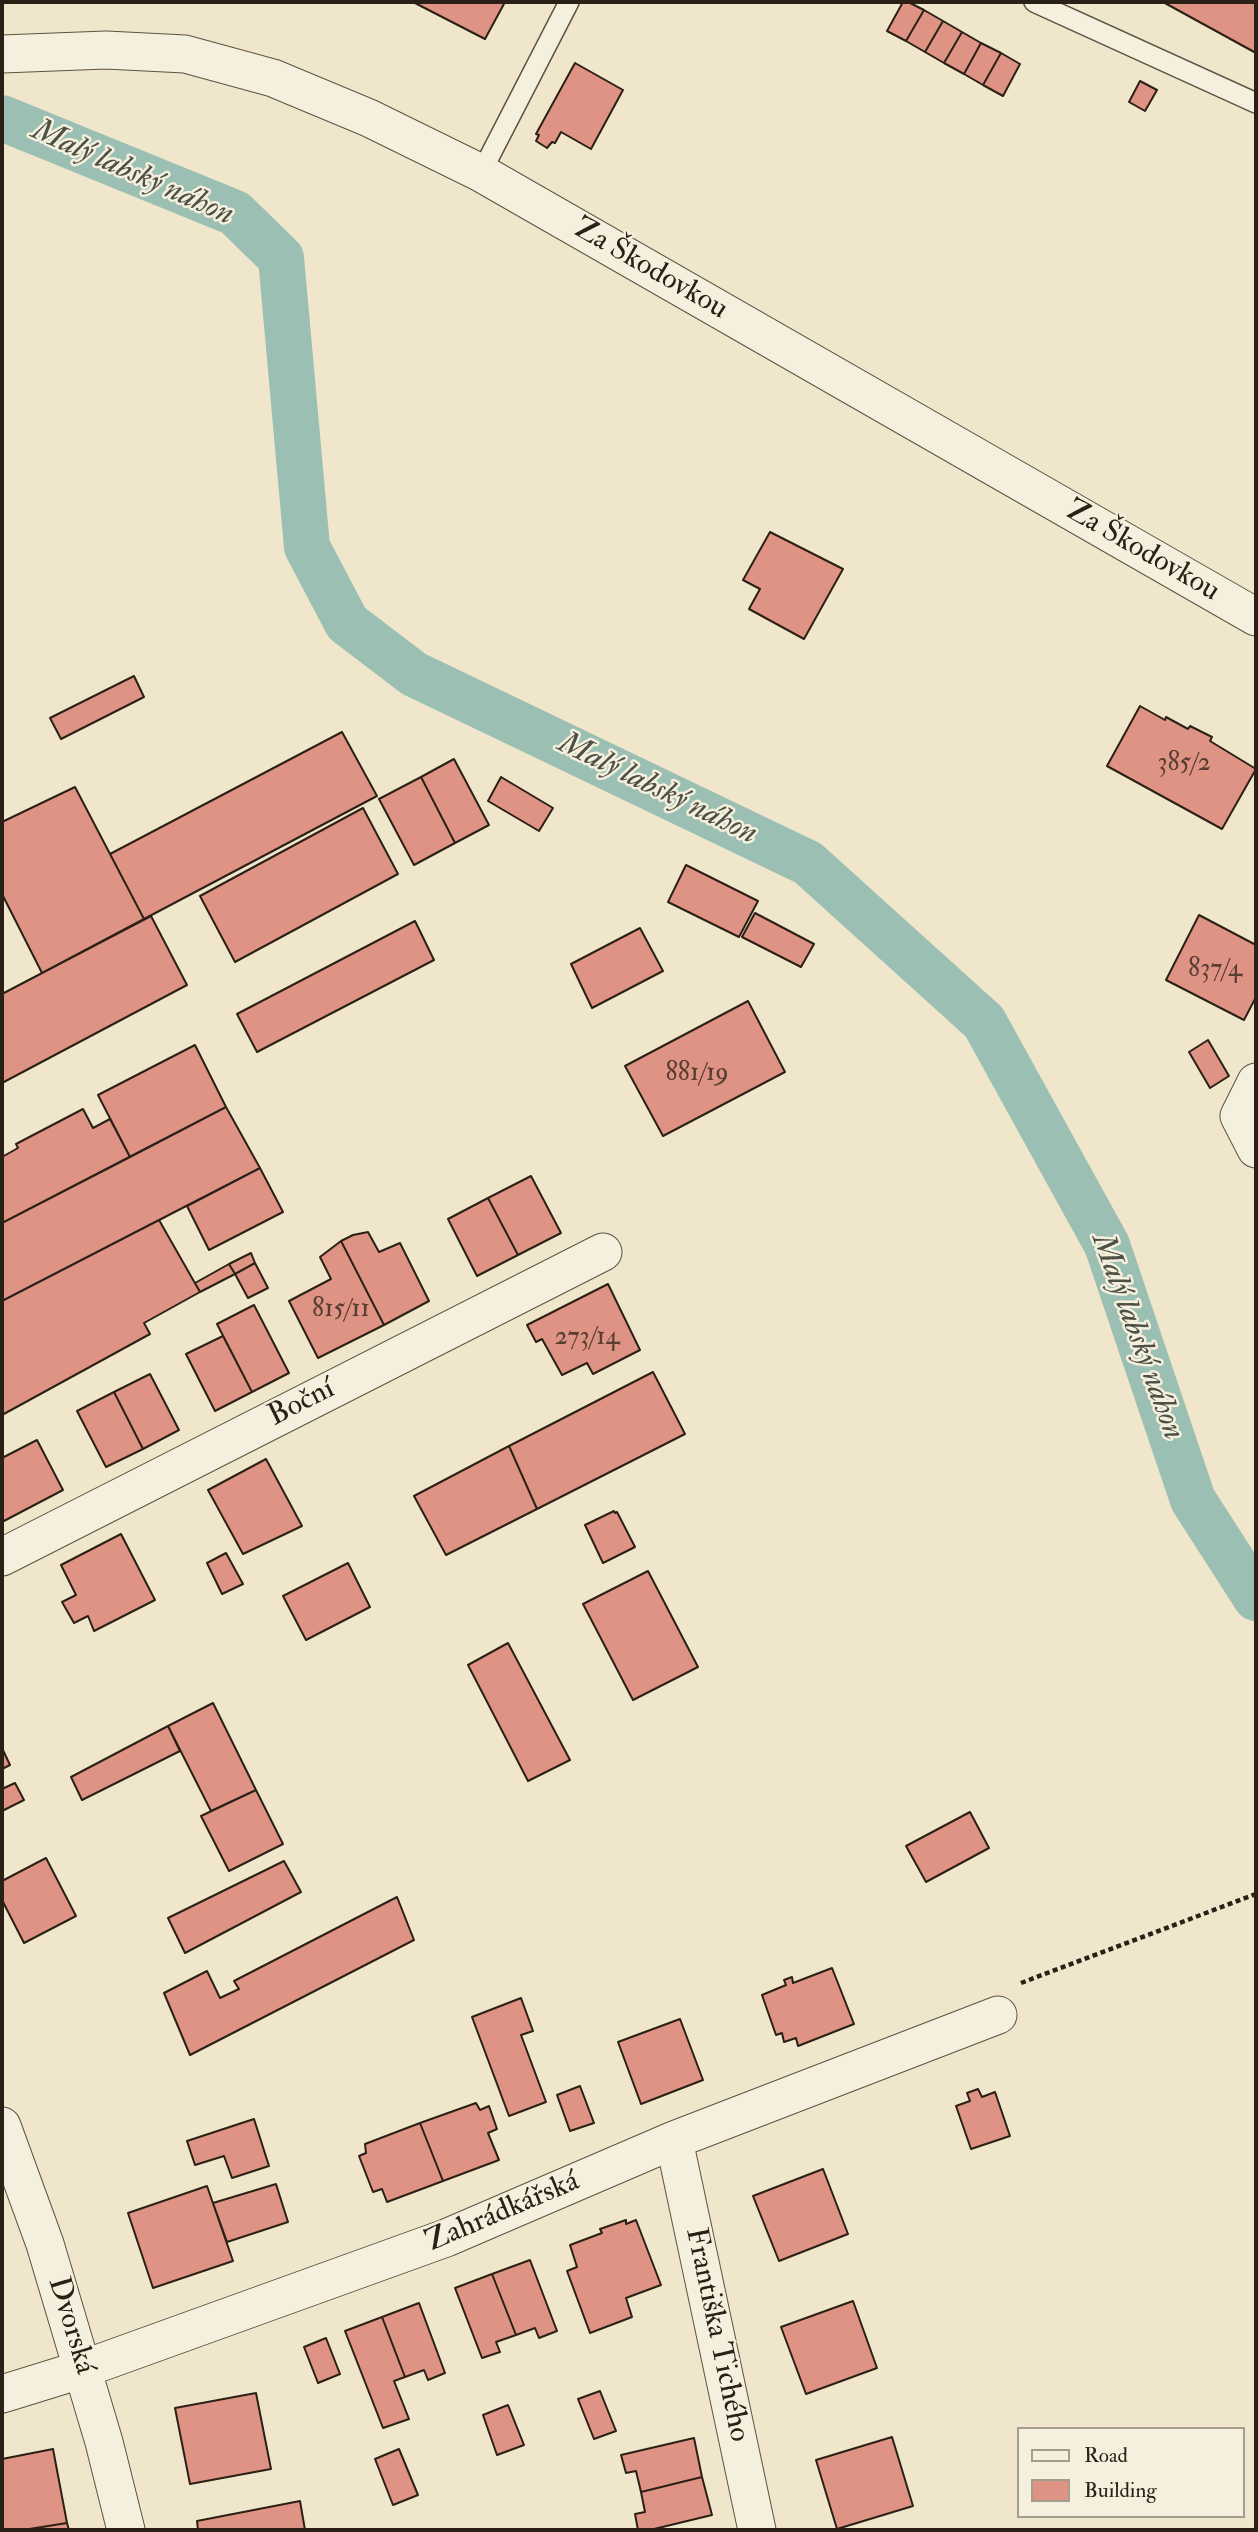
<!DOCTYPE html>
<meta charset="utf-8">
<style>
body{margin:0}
#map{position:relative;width:1258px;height:2532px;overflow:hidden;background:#f0e6cb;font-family:"IM FELL Double Pica",serif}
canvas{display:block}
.frame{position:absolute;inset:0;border:4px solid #2b2016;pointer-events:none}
.legend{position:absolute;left:1017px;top:2427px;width:228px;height:91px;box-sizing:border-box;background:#f5efdd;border:2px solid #a49c8d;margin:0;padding:9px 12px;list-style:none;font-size:21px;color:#2b2016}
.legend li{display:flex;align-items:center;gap:14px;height:35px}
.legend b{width:35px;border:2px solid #a49c8d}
</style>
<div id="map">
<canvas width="1258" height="2532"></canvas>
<div class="frame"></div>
<ul class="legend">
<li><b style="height:9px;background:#f5efdd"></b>Road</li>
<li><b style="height:19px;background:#df9384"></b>Building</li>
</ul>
</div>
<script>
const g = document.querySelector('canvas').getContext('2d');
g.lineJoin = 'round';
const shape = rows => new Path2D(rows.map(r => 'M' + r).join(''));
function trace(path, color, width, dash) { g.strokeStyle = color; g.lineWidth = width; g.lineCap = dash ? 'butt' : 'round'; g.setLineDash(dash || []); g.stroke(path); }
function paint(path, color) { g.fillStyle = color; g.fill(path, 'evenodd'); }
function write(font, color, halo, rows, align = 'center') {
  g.font = font + ' "IM FELL Double Pica",serif'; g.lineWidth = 5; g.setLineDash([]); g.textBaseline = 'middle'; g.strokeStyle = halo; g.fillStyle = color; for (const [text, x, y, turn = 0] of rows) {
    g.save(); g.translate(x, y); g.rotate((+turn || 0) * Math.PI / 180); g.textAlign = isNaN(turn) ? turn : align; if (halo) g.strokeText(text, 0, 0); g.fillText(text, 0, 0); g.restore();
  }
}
trace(shape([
 [2,118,235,213,281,258,307,547,347,623,414,674,808,863,984,1022,1107,1245,1193,1500,1256,1598]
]), '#9bc0b3', 46);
const building = shape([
 [413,2,505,2,485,39,413,2],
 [903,2,908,2,924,10,906,41,887,31,903,2],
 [1163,2,1256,2,1256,53,1163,2],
 [924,10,943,21,925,52,906,41,924,10],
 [943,21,962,32,944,63,925,52,943,21],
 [962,32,981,43,964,74,944,63,962,32],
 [981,43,1001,53,983,85,964,74,981,43],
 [1001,53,1020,64,1003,96,983,85,1001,53],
 [575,63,623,90,591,149,561,132,555,143,552,142,547,148,536,141,539,135,536,134,575,63],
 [1140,81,1157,90,1145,111,1129,102,1140,81],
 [770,532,843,569,804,639,749,609,760,589,743,580,770,532],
 [134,676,144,697,61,739,50,718,134,676],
 [1140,706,1165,720,1166,717,1188,729,1190,726,1212,737,1210,741,1256,769,1222,829,1107,766,1140,706],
 [342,732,377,796,144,919,110,854,342,732],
 [454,759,489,825,455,843,421,777,454,759],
 [421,777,455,843,414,865,379,799,421,777],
 [501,777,553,808,539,831,488,801,501,777],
 [75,787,144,919,42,973,2,894,2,822,75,787],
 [363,808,398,874,235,962,200,896,363,808],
 [686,865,758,901,739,937,668,902,686,865],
 [755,913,814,944,801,967,742,937,755,913],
 [1199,915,1256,945,1256,997,1244,1020,1166,980,1199,915],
 [151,916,187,985,2,1083,2,994,151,916],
 [415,921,434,960,257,1052,237,1014,415,921],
 [640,928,663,971,592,1008,571,964,640,928],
 [748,1001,785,1072,663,1136,625,1066,748,1001],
 [1208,1040,1229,1076,1210,1088,1189,1052,1208,1040],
 [195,1045,226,1107,130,1157,98,1095,195,1045],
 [226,1107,260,1168,2,1301,2,1223,226,1107],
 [83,1109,93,1128,110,1119,130,1157,2,1223,2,1157,18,1148,16,1144,83,1109],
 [260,1168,283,1212,209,1250,187,1206,260,1168],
 [531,1176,561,1233,518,1255,488,1198,531,1176],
 [488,1198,518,1255,477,1276,448,1219,488,1198],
 [159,1220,200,1292,144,1323,150,1334,2,1415,2,1301,159,1220],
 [368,1232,379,1252,400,1243,429,1301,384,1325,341,1241,353,1235,368,1232],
 [341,1241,384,1325,318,1358,289,1301,331,1279,320,1257,341,1241],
 [251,1253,255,1263,235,1274,229,1264,251,1253],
 [255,1263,268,1288,248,1298,235,1274,255,1263],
 [229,1264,235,1274,200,1292,195,1283,229,1264],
 [608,1284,640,1350,593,1374,587,1363,562,1375,542,1339,536,1342,527,1325,608,1284],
 [254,1305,289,1373,252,1392,217,1324,254,1305],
 [223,1336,252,1392,215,1411,186,1354,223,1336],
 [653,1372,685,1434,537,1509,509,1446,653,1372],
 [150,1374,179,1430,143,1449,114,1392,150,1374],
 [114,1392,143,1449,106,1467,77,1411,114,1392],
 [37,1440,63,1490,2,1522,2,1458,37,1440],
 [509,1446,537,1509,446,1555,414,1496,509,1446],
 [266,1459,302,1526,243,1554,208,1490,266,1459],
 [614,1511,615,1513,617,1512,635,1547,603,1563,585,1525,614,1511],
 [121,1534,155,1600,94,1631,88,1616,74,1623,62,1602,76,1595,61,1565,121,1534],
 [226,1553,243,1584,222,1594,207,1563,226,1553],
 [348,1563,370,1607,306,1640,283,1596,348,1563],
 [648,1571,698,1667,633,1700,583,1604,648,1571],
 [508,1643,570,1760,528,1781,468,1665,508,1643],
 [213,1703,256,1790,211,1811,168,1726,213,1703],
 [168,1726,180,1751,82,1800,71,1777,168,1726],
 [2,1748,10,1765,2,1769,2,1748],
 [15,1783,24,1800,2,1811,2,1789,15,1783],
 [256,1790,283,1844,229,1871,201,1816,256,1790],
 [970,1812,989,1848,926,1882,906,1846,970,1812],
 [46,1858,76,1916,24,1943,2,1900,2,1881,46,1858],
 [284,1861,301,1892,185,1953,168,1918,284,1861],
 [397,1897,414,1940,190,2055,164,1993,207,1971,220,1998,239,1989,234,1981,397,1897],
 [832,1968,854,2024,798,2046,796,2038,784,2042,782,2033,776,2035,762,1995,786,1985,784,1980,792,1977,793,1983,832,1968],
 [521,1998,533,2031,521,2035,546,2102,509,2116,472,2017,521,1998],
 [680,2019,703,2080,641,2104,618,2042,680,2019],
 [580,2086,594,2123,570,2131,557,2095,580,2086],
 [978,2089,982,2097,995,2092,1010,2136,971,2149,956,2106,970,2101,967,2093,978,2089],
 [476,2103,480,2110,489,2106,497,2129,488,2133,499,2160,443,2181,420,2123,476,2103],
 [254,2119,269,2166,232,2178,224,2156,195,2165,187,2141,254,2119],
 [420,2123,443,2181,387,2202,382,2189,373,2192,359,2156,366,2153,365,2144,420,2123],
 [823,2169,848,2234,779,2261,753,2196,823,2169],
 [276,2184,288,2222,227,2242,213,2203,276,2184],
 [207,2186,233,2261,153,2288,128,2213,207,2186],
 [626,2220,626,2224,636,2220,661,2285,626,2298,632,2317,590,2333,567,2271,577,2267,570,2245,602,2233,600,2229,626,2220],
 [530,2260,557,2331,539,2338,535,2328,516,2335,492,2274,530,2260],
 [492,2274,516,2335,496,2342,500,2352,482,2358,455,2288,492,2274],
 [853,2301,877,2368,806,2394,781,2327,853,2301],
 [419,2303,445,2373,428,2380,424,2370,405,2377,382,2317,419,2303],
 [382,2317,405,2377,394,2381,409,2419,383,2428,345,2331,382,2317],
 [326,2338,340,2374,318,2383,304,2347,326,2338],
 [600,2391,616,2431,594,2439,578,2399,600,2391],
 [256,2393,271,2469,190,2484,175,2408,256,2393],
 [508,2405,524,2445,497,2455,483,2415,508,2405],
 [892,2437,913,2506,837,2529,816,2460,892,2437],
 [694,2438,702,2477,641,2492,636,2471,626,2473,621,2455,694,2438],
 [53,2449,67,2523,23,2530,2,2530,2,2459,53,2449],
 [399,2449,418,2495,393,2505,375,2459,399,2449],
 [702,2477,712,2515,650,2530,638,2530,635,2514,645,2512,641,2492,702,2477],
 [300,2501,305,2530,198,2530,197,2521,300,2501],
 [67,2523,69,2530,23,2530,67,2523]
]);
paint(building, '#df9384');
trace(building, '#2b2016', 2);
const lane = shape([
 [1034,2,1256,103],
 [481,173,569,2]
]);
const street = shape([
 [2,54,106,50,185,54,273,78,369,118,481,173,1256,617],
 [1256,1082,1239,1116,1256,1149],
 [2,1557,603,1252],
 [2,2126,45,2244,104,2442,126,2530],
 [674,2140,757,2530],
 [2,2394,83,2369,446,2238,674,2140,998,2015]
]);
trace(lane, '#5c5243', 22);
trace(street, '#5c5243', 39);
trace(shape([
 [1021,1983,1256,1894]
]), '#2b2016', 4.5, [5, 3.5]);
trace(lane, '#f5efdd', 19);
trace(street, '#f5efdd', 37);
write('26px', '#583d32', null, [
 ["385/2",1184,764],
 ["837/4",1215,970],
 ["881/19",697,1074],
 ["815/11",341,1310],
 ["273/14",587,1338]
]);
write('30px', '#2b2016', '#f5efdd', [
 ["Za Škodovkou",650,270,30],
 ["Za Škodovkou",1142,552,30],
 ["Boční",302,1404,-27],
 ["Zahrádkářská",503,2213,-23],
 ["Dvorská",70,2326,73],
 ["Františka Tichého",716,2335,78]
]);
write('italic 32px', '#4d5045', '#f5efdd', [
 ["Malý labský náhon",132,174,24],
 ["Malý labský náhon",657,790,26],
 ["Malý labský náhon",1136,1337,70]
]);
</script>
